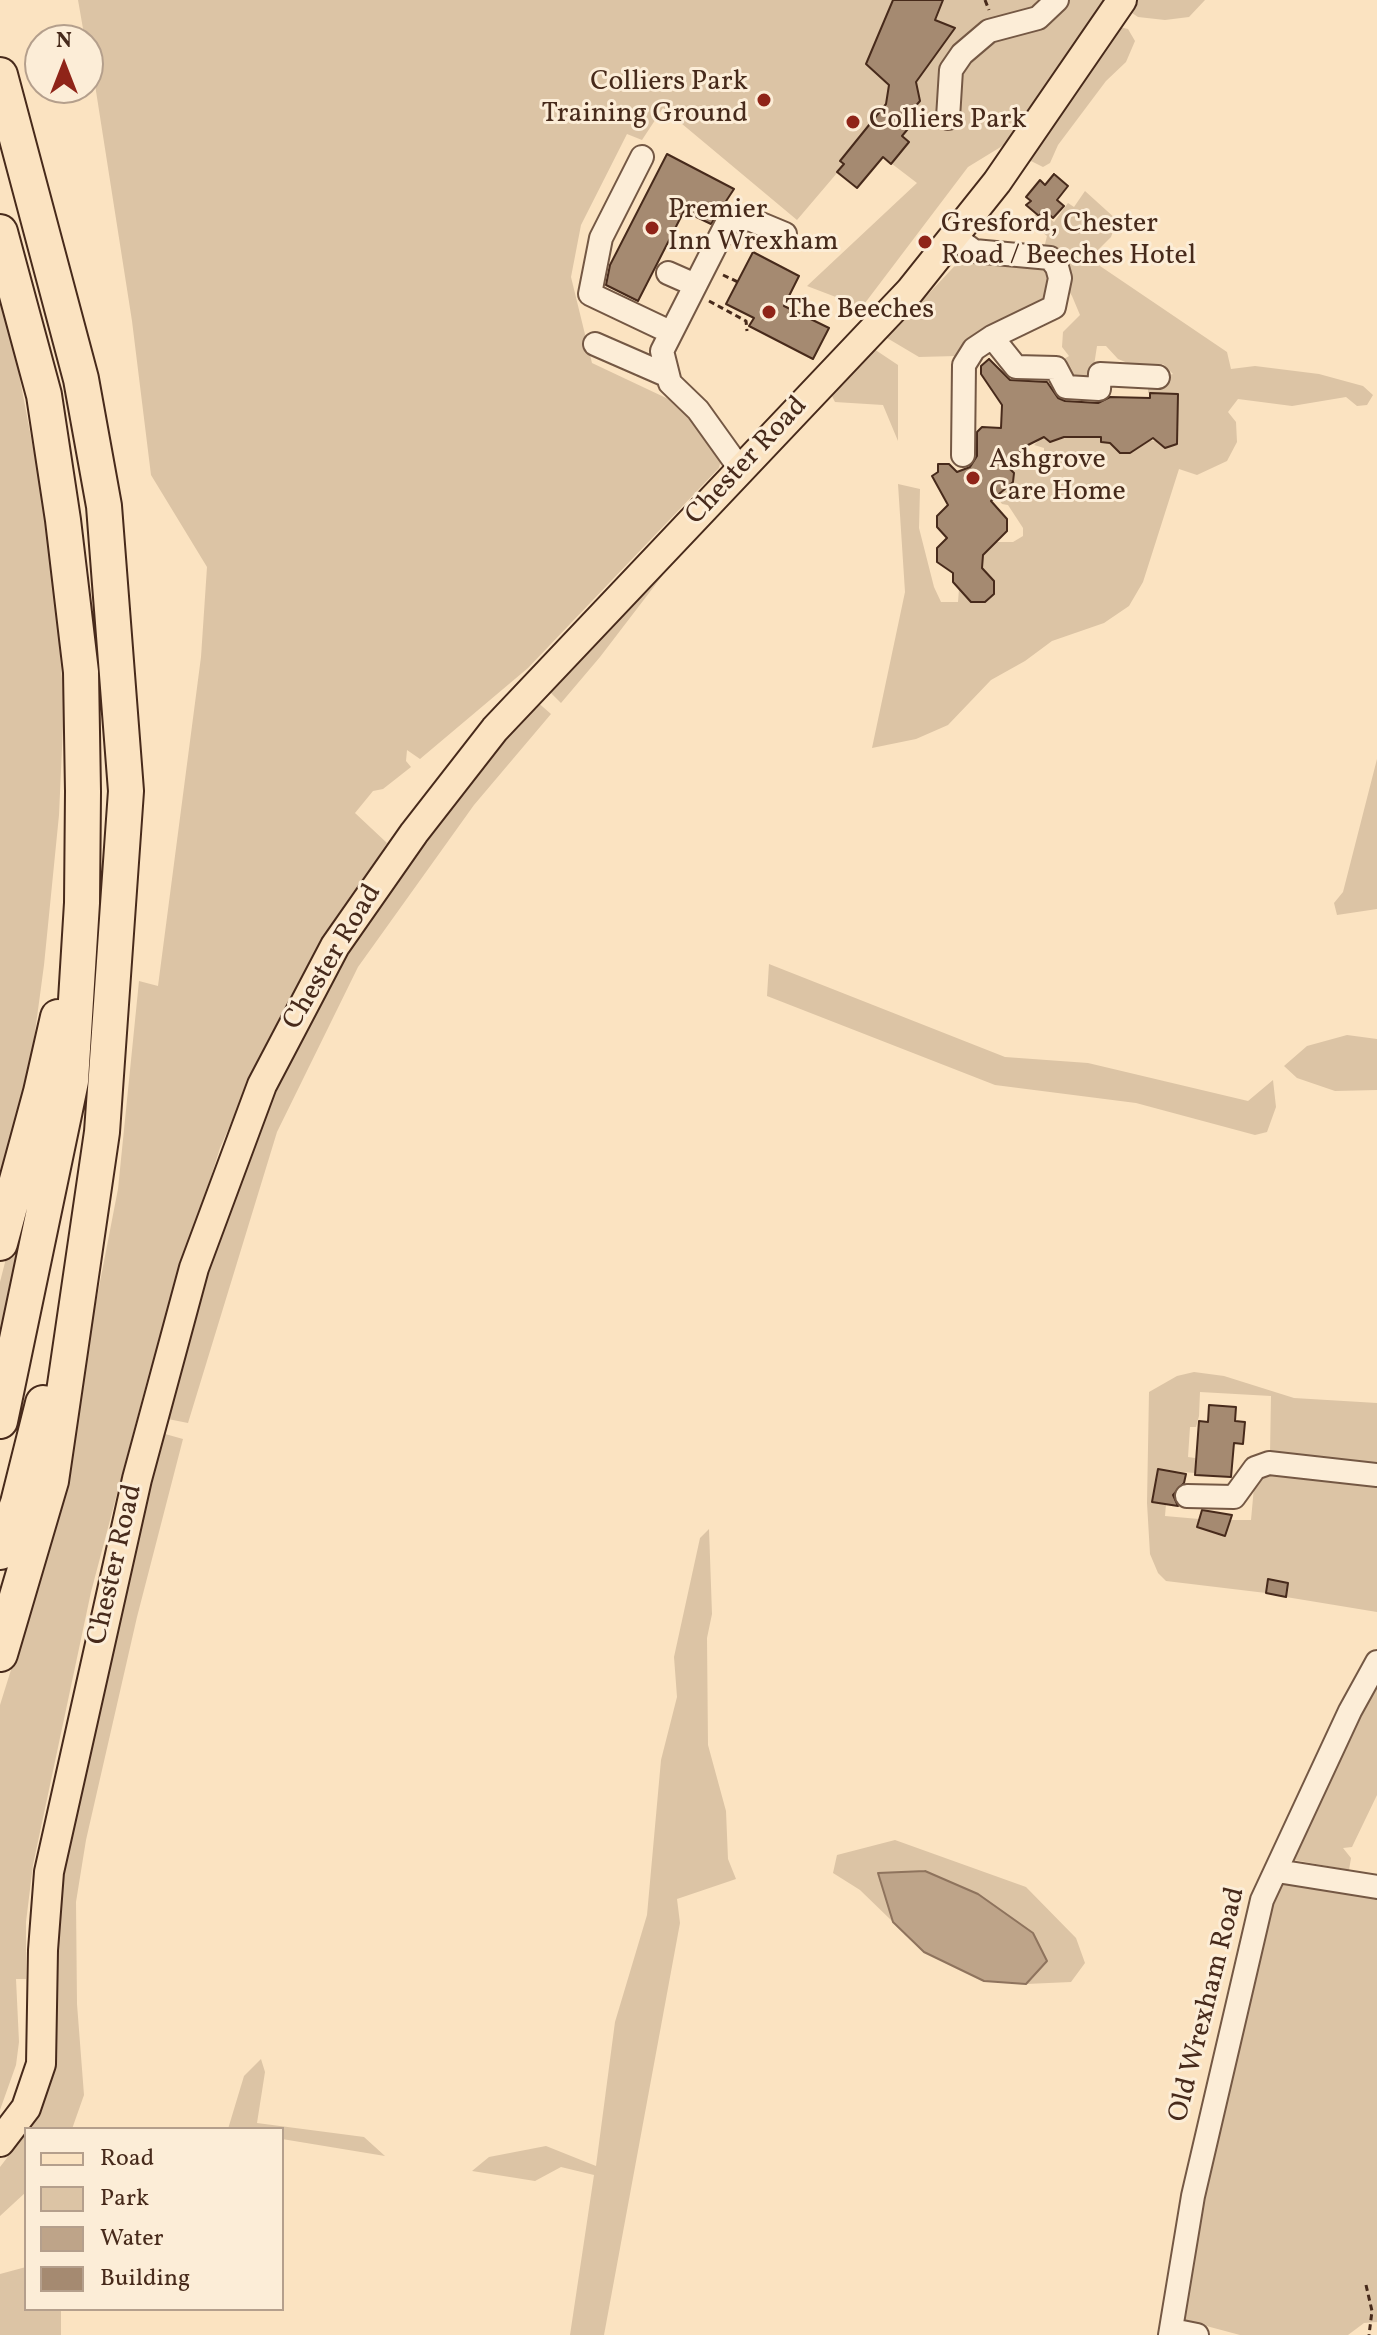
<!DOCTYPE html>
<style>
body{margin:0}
#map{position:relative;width:1377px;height:2335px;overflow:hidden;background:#fbe3c1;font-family:Vollkorn,serif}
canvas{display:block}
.legend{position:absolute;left:24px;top:2127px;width:260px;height:184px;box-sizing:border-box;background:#fcedd7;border:2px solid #b49f8c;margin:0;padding:10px 14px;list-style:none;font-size:24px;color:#472a1b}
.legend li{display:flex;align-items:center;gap:16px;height:40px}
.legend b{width:40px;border:2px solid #b49f8c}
.north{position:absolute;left:24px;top:24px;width:80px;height:80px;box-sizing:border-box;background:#fcedd7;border:2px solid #b49f8c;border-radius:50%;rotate:0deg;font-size:22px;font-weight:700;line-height:32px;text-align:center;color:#472a1b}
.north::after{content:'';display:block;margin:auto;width:28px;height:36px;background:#8f2418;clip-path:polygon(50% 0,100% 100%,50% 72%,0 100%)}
</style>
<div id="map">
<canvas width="1377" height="2335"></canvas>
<ul class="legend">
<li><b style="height:10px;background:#fbe3c1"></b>Road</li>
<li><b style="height:22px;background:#dcc4a5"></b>Park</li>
<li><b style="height:22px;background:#bea489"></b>Water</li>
<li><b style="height:22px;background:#a58a71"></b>Building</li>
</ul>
<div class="north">N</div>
</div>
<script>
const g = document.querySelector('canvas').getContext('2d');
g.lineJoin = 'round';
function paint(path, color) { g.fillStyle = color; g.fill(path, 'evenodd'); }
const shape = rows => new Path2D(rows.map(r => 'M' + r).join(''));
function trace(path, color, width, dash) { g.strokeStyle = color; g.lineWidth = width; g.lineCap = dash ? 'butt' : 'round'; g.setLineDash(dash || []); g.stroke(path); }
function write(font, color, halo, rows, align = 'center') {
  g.font = font + ' Vollkorn,serif'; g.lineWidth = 6; g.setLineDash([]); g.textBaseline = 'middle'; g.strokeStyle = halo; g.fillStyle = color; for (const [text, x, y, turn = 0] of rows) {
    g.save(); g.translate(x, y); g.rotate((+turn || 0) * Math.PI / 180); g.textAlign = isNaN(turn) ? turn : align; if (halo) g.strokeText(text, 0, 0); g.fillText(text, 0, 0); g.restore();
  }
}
paint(shape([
 [78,0,1106,0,1017,137,968,167,862,307,807,286,917,183,883,157,857,188,837,173,797,220,663,108,642,140,627,134,581,225,571,277,592,363,681,405,722,455,719,468,528,668,420,759,407,750,406,761,411,767,383,789,373,791,355,813,387,843,312,960,256,1066,220,1148,149,1373,91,1592,33,1865,26,1922,26,1979,16,1979,19,2042,16,2065,0,2110,0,1705,35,1593,67,1452,118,1189,139,981,158,986,201,657,207,567,151,475,132,321,88,40,85,40],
 [1132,0,1205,0,1189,17,1165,20,1138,17,1126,9],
 [1115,26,1128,29,1135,41,1126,62,1106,81,1058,145,1050,163,1043,167,1029,160,1028,150],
 [1085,191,1117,220,1111,237,1095,253,1100,266,1227,352,1231,369,1255,366,1319,374,1363,386,1373,395,1367,405,1357,406,1346,397,1292,406,1238,399,1228,412,1236,422,1237,442,1227,461,1197,475,1179,469,1143,582,1129,606,1104,623,1052,641,1025,661,991,680,948,725,916,739,872,748,905,592,898,484,920,489,919,528,934,587,941,602,958,602,959,589,994,594,994,581,982,568,983,554,995,542,1013,542,1023,536,1023,528,1008,505,1002,504,989,487,1005,490,1013,482,1014,473,1006,465,1017,455,1044,455,1044,448,1034,445,1043,436,1050,442,1063,437,1101,437,1101,442,1113,443,1120,453,1130,453,1140,447,1140,440,1161,441,1165,448,1177,444,1178,394,1148,393,1148,381,1173,374,1163,364,1130,364,1118,359,1106,346,1097,346,1093,372,1084,382,1070,382,1061,361,1069,356,1062,347,1063,332,1080,315,1072,296,1043,252,1047,236,1041,231,1046,225,1034,215,1042,213,1054,222,1068,203,1074,207],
 [964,256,1044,265,1050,274,1044,306,976,335,956,356,919,357,887,338],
 [0,299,18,369,51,542,64,704,59,815,44,965,27,1092,0,1200],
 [871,347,898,365,898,441,883,405,835,402,830,392],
 [672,563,600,657,561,703,546,688],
 [535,700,551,714,474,805,358,967,277,1132,188,1423,163,1418,233,1187,296,1041,380,897],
 [1377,759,1377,909,1337,915,1334,903,1343,892],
 [769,964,1005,1057,1088,1063,1248,1101,1273,1080,1276,1107,1267,1132,1255,1135,1136,1103,995,1085,767,996],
 [1347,1035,1377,1039,1377,1090,1335,1091,1297,1078,1284,1066,1307,1046],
 [15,1223,34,1225,0,1388,0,1282],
 [1194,1372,1224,1376,1294,1398,1377,1403,1377,1464,1270,1454,1271,1396,1200,1392,1199,1416,1196,1427,1190,1427,1188,1457,1195,1458,1195,1473,1158,1470,1153,1502,1166,1504,1165,1516,1199,1519,1197,1527,1225,1536,1230,1520,1251,1520,1254,1487,1267,1470,1377,1480,1377,1612,1286,1597,1288,1583,1269,1579,1266,1593,1166,1581,1158,1573,1150,1554,1147,1503,1149,1392,1177,1376],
 [158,1432,183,1439,137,1617,86,1840,76,1902,77,2004,84,2095,72,2129,28,2129,41,2103,53,1917],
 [709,1529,712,1614,707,1638,708,1745,726,1811,728,1859,736,1879,677,1899,680,1923,604,2335,570,2335,594,2175,561,2167,535,2181,472,2171,489,2157,546,2146,596,2166,615,2022,647,1915,661,1760,677,1697,674,1657,700,1538],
 [1377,1683,1377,1795,1352,1847,1343,1848,1351,1858,1349,1870,1289,1859],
 [895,1840,1026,1887,1076,1938,1085,1963,1071,1982,1026,1984,1047,1961,879,1874,893,1922,860,1890,833,1873,837,1855],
 [1285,1880,1377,1894,1377,2322,1364,2323,1348,2335,1240,2335,1184,2320,1183,2294,1275,1887],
 [261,2059,265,2072,257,2123,364,2137,385,2156,282,2139,282,2129,228,2129,244,2076],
 [26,2133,26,2192,0,2216,0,2167],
 [26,2267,26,2309,61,2309,61,2335,0,2335,0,2274]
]), '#dcc4a5');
const water = shape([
 [925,1871,978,1894,1033,1933,1047,1961,1026,1984,984,1981,924,1952,893,1922,878,1873,925,1871]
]);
paint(water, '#bea489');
trace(water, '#8e735d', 2);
const building = shape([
 [893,0,943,0,935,20,955,28,916,82,920,101,905,118,912,124,902,136,909,142,891,164,883,157,857,188,837,172,844,164,840,161,886,104,889,85,866,64,893,0],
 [667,154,734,189,711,224,684,211,638,301,606,285,610,265,667,154],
 [1054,174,1068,186,1057,200,1064,206,1053,218,1044,210,1039,216,1026,205,1031,201,1026,197,1040,180,1045,185,1054,174],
 [753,252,799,276,784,306,829,328,813,359,749,326,754,318,726,304,753,252],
 [989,359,1010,380,1047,382,1058,398,1065,401,1098,403,1110,397,1150,398,1150,393,1178,394,1177,444,1165,448,1153,438,1130,453,1120,453,1110,443,1101,442,1101,437,1064,437,1050,442,1044,437,1028,445,1006,465,1014,473,1013,482,991,501,1007,519,1007,531,983,555,982,568,994,581,994,594,985,602,971,602,953,582,953,573,937,562,937,548,947,538,937,527,937,516,948,505,932,476,938,472,938,464,949,464,957,472,970,467,977,456,977,432,982,427,1001,428,1002,405,981,374,981,366,989,359],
 [1209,1405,1236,1407,1235,1421,1245,1422,1243,1444,1234,1443,1231,1477,1195,1475,1199,1421,1208,1422,1209,1405],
 [1158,1469,1186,1474,1184,1483,1173,1495,1178,1506,1152,1502,1158,1469],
 [1202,1510,1232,1515,1225,1536,1197,1527,1202,1510],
 [1268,1579,1288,1583,1286,1597,1266,1593,1268,1579]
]);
paint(building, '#a58a71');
trace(building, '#472a1b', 2);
const minor = shape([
 [948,118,951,70,962,54,989,31,1038,18,1057,0],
 [642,157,601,238,590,294,670,332],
 [955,237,974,251,1050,258,1057,267,1060,278,1054,307,992,337,974,349,964,365,963,455],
 [668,273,693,284],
 [992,337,1016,367,1056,368,1066,387,1099,389,1100,374,1158,377],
 [595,344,666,375],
 [741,470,698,410,670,383,662,351,728,221,749,219,785,234],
 [1187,1496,1234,1497,1255,1468,1269,1463,1377,1475],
 [1277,1871,1377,1887],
 [1172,2330,1197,2335],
 [1170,2335,1193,2196,1262,1900,1350,1711,1377,1662]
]);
const major = shape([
 [0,2142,26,2108,41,2064,43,1950,49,1872,137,1479,194,1268,262,1085,335,946,414,833,495,729,910,291,997,182,1122,0]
]);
const highway = shape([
 [0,75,81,379,104,506,126,791,102,1132,51,1481,0,1654],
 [0,232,44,395,63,520,81,672,83,792,82,903,71,1081,0,1421],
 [0,1243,41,1092,58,1017],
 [0,1552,18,1503,43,1403]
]);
trace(minor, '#745844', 26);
trace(major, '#472a1b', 32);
trace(highway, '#472a1b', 38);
trace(shape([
 [985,0,989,10],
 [723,275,738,282],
 [709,301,746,321,747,331],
 [1366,2285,1372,2311,1369,2335]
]), '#472a1b', 3, [6, 4]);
trace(minor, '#fcedd7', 22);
trace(major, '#fbe3c1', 28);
trace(highway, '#fbe3c1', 34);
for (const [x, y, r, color] of [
 [764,100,8,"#8f2418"],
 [853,122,8,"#8f2418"],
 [652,228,8,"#8f2418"],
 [925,242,8,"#8f2418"],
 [769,312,8,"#8f2418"],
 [973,478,8,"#8f2418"]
]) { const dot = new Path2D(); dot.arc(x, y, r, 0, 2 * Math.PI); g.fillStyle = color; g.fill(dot); trace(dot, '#fcedd7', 3); }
write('28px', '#472a1b', '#fcedd7', [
 ["Colliers Park",748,84,"right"],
 ["Training Ground",748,116,"right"],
 ["Colliers Park",869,122],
 ["Premier",668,212],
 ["Inn Wrexham",668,244],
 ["Gresford, Chester",941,226],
 ["Road / Beeches Hotel",941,258],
 ["The Beeches",785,312],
 ["Ashgrove",989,462],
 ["Care Home",989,494]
], 'left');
write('28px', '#472a1b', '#fcedd7', [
 ["Chester Road",748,462,-47],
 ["Chester Road",334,958,-59],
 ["Chester Road",117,1565,-77],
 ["Old Wrexham Road",1209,2005,-76]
]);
</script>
